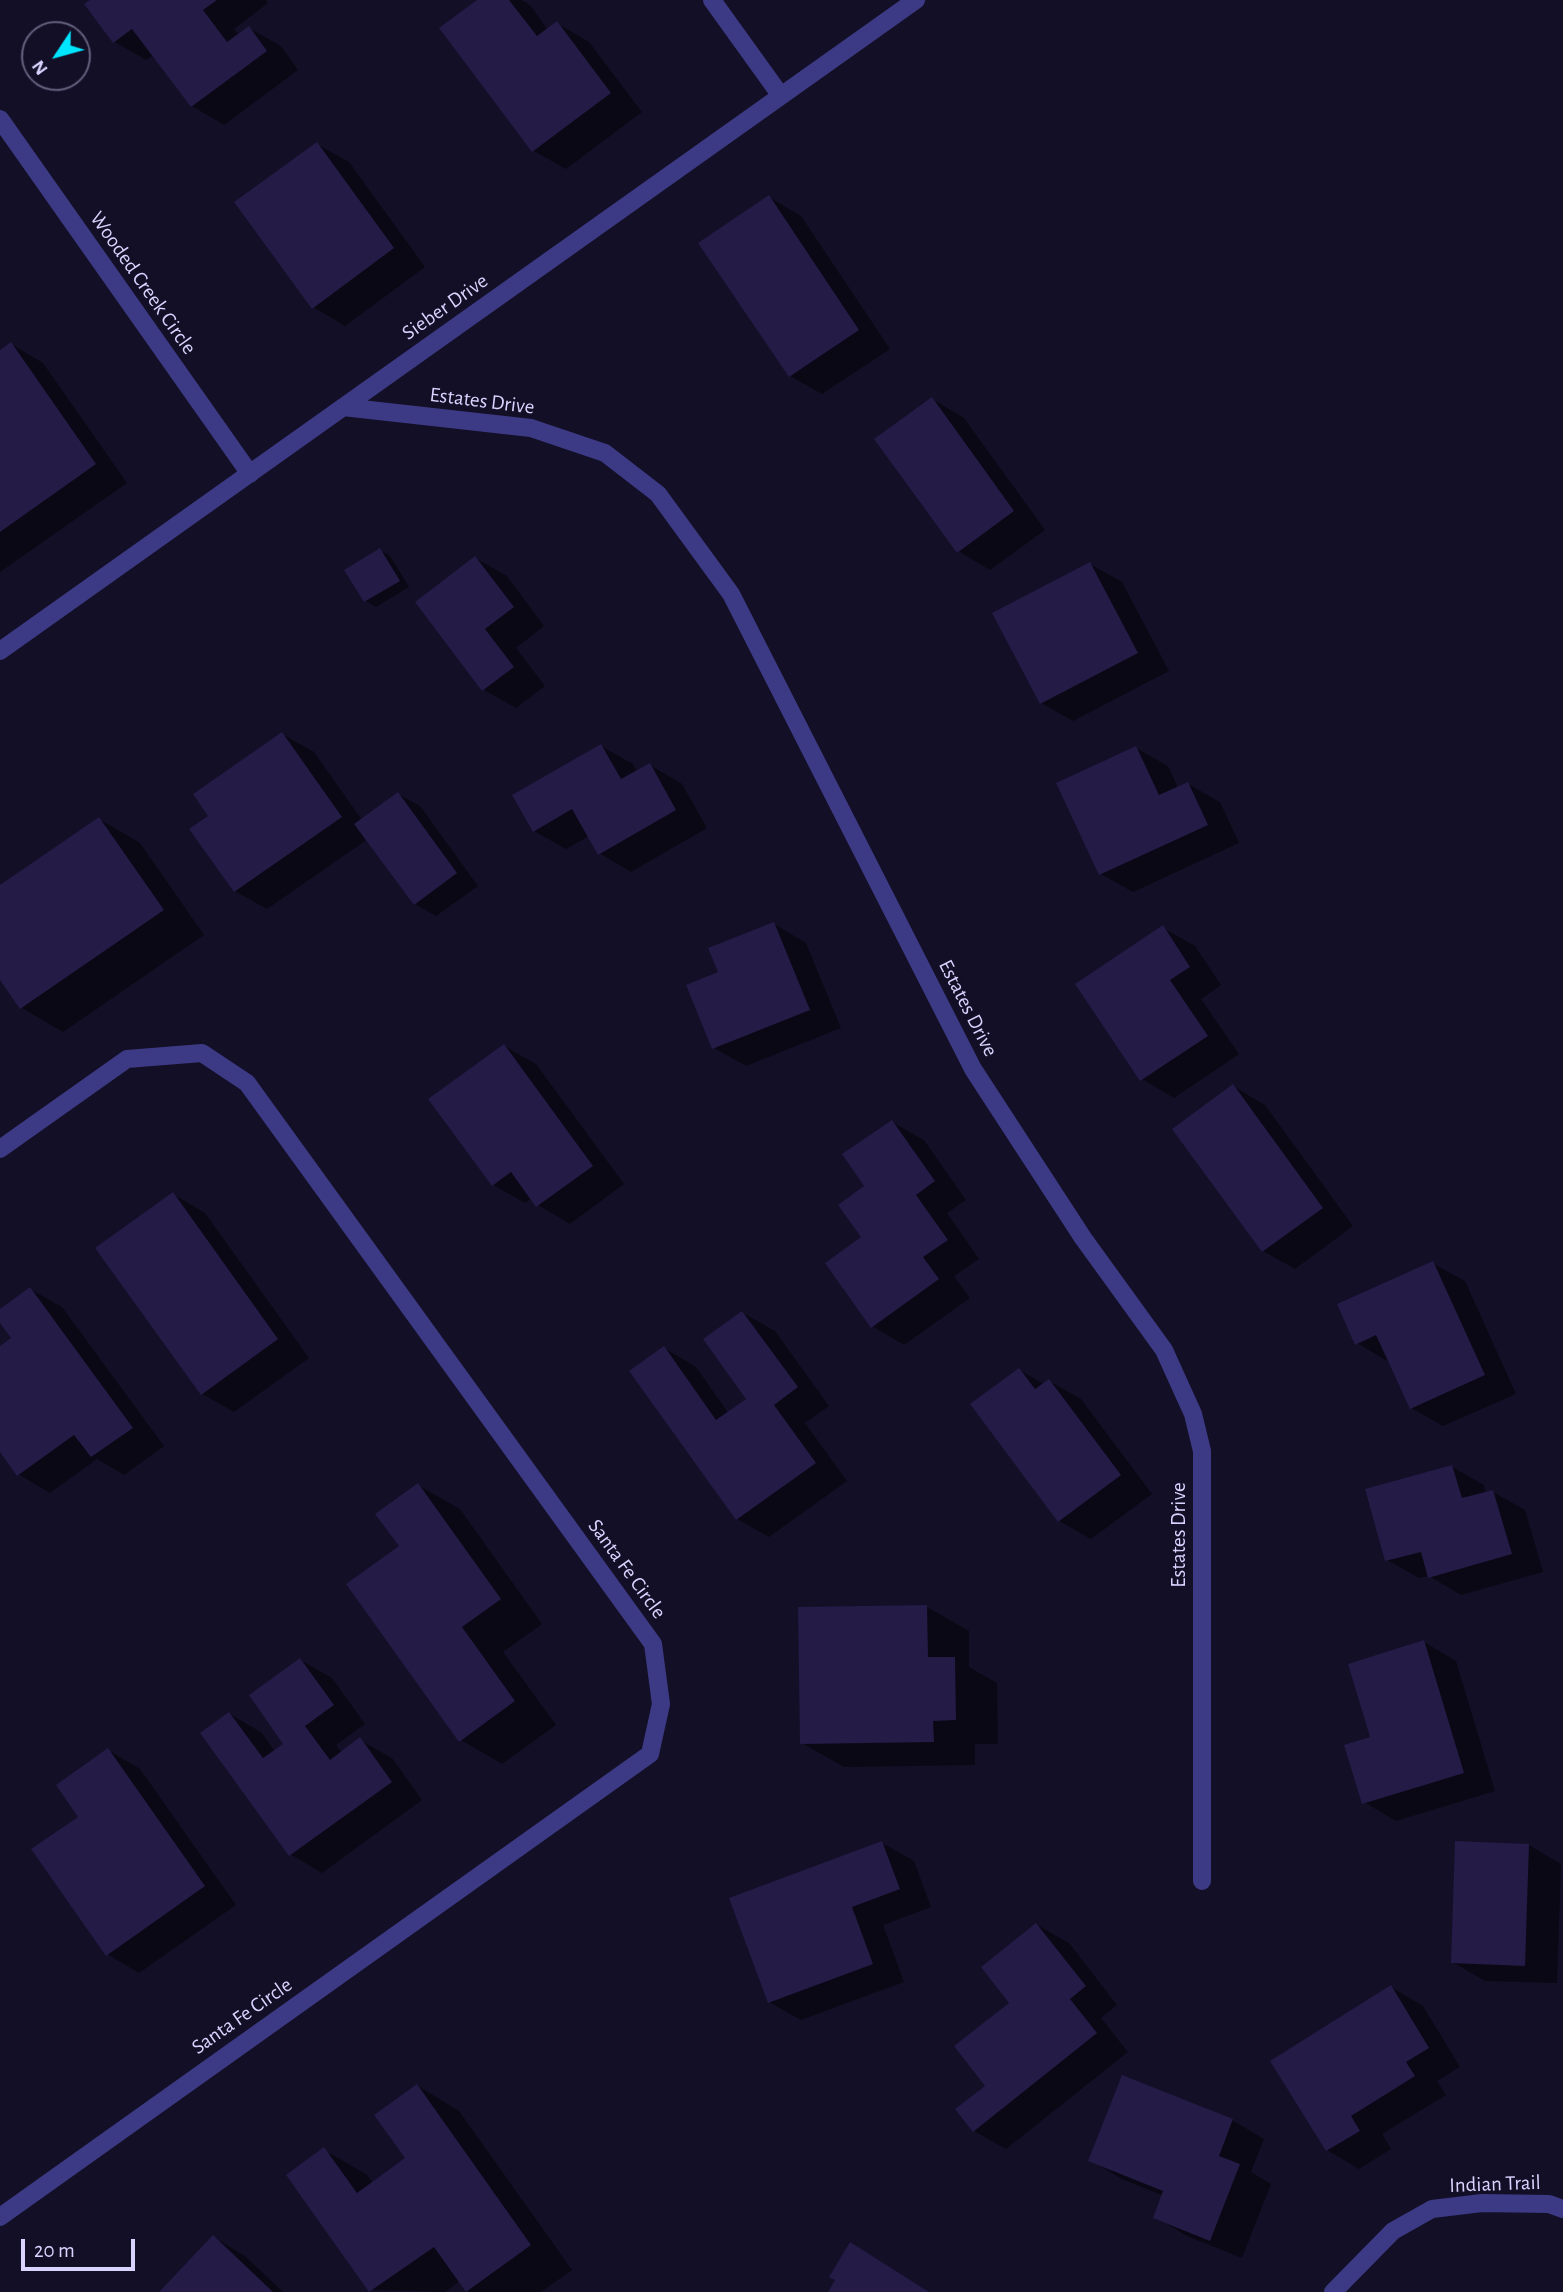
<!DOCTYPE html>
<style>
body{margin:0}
#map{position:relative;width:1563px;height:2292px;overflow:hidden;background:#130f26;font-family:"Alegreya Sans",sans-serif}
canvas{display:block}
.north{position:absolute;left:21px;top:21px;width:70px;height:70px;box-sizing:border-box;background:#130f26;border:2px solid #625e7d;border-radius:50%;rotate:234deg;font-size:19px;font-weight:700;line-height:28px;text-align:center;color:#d9d4ff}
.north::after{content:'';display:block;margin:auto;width:24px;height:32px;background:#00e5ff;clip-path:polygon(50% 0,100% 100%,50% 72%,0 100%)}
.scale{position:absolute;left:21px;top:2239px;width:114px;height:32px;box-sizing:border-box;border:4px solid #d9d4ff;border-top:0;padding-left:9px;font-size:21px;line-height:24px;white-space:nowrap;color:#d9d4ff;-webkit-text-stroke:5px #130f26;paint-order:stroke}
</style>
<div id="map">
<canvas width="1563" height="2292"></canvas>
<div class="north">N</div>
<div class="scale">20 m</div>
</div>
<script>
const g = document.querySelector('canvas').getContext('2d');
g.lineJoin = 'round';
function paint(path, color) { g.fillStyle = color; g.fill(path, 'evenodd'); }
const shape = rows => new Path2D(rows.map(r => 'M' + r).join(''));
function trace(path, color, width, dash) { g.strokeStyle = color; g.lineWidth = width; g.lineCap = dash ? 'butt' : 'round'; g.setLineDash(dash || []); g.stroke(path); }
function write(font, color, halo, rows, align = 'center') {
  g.font = font + ' "Alegreya Sans",sans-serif'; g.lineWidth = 6; g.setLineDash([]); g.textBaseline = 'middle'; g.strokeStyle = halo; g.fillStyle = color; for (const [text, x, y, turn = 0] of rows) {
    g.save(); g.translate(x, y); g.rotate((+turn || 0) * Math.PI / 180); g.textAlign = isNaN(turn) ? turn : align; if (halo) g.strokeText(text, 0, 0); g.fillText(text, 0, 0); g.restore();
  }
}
paint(shape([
 [93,0,266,0,268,3,234,29,239,35,249,28,281,46,298,70,224,125,192,106,154,55,146,60,115,42],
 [480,0,521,0,530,5,548,30,557,23,589,42,642,112,566,169,534,151,442,29],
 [317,144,349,162,425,267,345,326,313,307],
 [769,197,801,216,890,349,822,394,790,376],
 [11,344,43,363,127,483,0,572,0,352],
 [932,399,964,418,1045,530,990,570,958,551],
 [380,550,390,556,409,587,376,607,366,601,347,570],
 [475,558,507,576,544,626,516,648,545,686,516,708,484,690,417,602],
 [1090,564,1122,582,1169,671,1073,721,1041,703],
 [282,734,314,752,362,820,398,794,420,806,478,886,436,916,415,904,368,839,267,909,235,891,211,816],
 [601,746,633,764,637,772,650,765,682,784,707,828,631,872,599,853,589,836,566,849,534,831],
 [1136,748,1168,766,1178,788,1188,784,1220,802,1239,843,1133,892,1101,874],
 [99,819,140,843,204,935,63,1032,22,1008,0,977,0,887],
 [774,924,806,943,841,1028,746,1066,714,1048,720,973],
 [1163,928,1195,946,1221,985,1201,999,1239,1054,1174,1098,1142,1079],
 [504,1046,536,1064,624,1184,570,1224,538,1205,532,1198,525,1203,493,1185],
 [1233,1086,1265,1105,1353,1226,1295,1269,1263,1251],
 [892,1122,924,1140,966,1200,947,1213,979,1259,954,1276,970,1298,904,1345,872,1326,867,1186],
 [173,1194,205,1213,309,1358,234,1412,202,1394],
 [1432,1263,1465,1281,1516,1394,1443,1426,1411,1408,1389,1362,1357,1343],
 [30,1289,62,1307,164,1446,124,1475,97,1459,50,1493,18,1474,0,1449,0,1348,14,1339,0,1320,0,1311],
 [743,1313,775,1331,829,1406,805,1423,847,1481,769,1537,737,1519,664,1348,696,1367,729,1414,749,1400],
 [1019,1370,1044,1384,1049,1381,1081,1399,1152,1494,1091,1539,1059,1521],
 [1452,1467,1484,1485,1486,1494,1493,1492,1525,1510,1543,1572,1461,1595,1429,1576,1419,1578,1387,1560],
 [418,1485,460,1509,542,1624,503,1652,556,1725,502,1764,461,1740,402,1547],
 [927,1607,969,1631,969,1667,997,1683,998,1744,975,1744,975,1765,844,1767,802,1743],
 [1424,1642,1456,1661,1495,1791,1396,1821,1364,1802],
 [300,1660,332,1678,365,1724,336,1745,342,1753,360,1740,392,1758,422,1800,322,1873,290,1854,230,1714,262,1733,275,1752,286,1744],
 [108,1750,140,1769,236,1905,139,1973,107,1954,80,1817],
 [882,1843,914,1861,931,1907,883,1925,904,1982,801,2020,769,2002],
 [1529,1845,1561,1864,1557,1983,1485,1981,1452,1962],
 [1037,1925,1069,1943,1117,2005,1101,2018,1128,2052,1006,2149,974,2131],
 [1391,1987,1423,2006,1460,2067,1437,2081,1446,2095,1382,2134,1391,2149,1359,2169,1327,2150],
 [418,2086,459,2111,572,2270,541,2292,469,2292,460,2281,445,2292,371,2290,324,2150,366,2174,373,2183,408,2159],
 [1232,2120,1264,2139,1251,2172,1271,2184,1242,2258,1187,2236,1155,2217,1164,2196,1122,2179,1090,2160],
 [213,2237,245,2256,283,2292,161,2292]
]), '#0007');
paint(shape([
 [90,0,217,0,203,10,227,42,249,26,267,51,191,107,132,29,113,43,84,4],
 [477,0,509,0,537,36,557,21,611,93,532,152,439,28],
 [317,142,394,248,312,309,234,202],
 [769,195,859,330,789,377,698,243],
 [11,342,96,464,0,532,0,350],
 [932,397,1014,511,957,553,874,439],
 [380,548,400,581,364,602,344,570],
 [475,556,514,607,485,629,514,667,482,691,415,602],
 [1090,562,1138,653,1040,704,992,613],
 [282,732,342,817,234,892,189,829,208,816,193,794],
 [601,744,621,779,650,763,676,810,598,855,572,809,533,832,512,795],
 [1136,746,1159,795,1188,782,1208,825,1099,875,1056,783],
 [398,792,457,873,414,905,354,824],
 [99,817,164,910,20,1009,0,980,0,885],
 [774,922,810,1010,712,1049,686,985,718,972,708,948],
 [1163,925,1190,967,1170,980,1208,1036,1140,1081,1075,984],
 [504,1044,593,1166,536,1207,511,1172,492,1186,428,1099],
 [1233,1084,1323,1208,1262,1252,1172,1129],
 [892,1120,935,1181,916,1195,948,1240,923,1257,939,1279,871,1328,825,1263,861,1237,838,1205,864,1186,842,1154],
 [173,1192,278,1339,201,1395,95,1248],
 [1433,1261,1485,1375,1410,1409,1376,1335,1355,1345,1337,1304],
 [30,1287,133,1428,91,1457,74,1435,17,1476,0,1452,0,1346,11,1338,0,1323,0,1309],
 [742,1311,798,1387,774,1405,816,1463,736,1520,629,1371,664,1346,716,1420,746,1399,703,1339],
 [1019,1368,1035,1389,1049,1379,1121,1475,1058,1522,970,1404],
 [1452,1465,1462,1498,1493,1490,1512,1554,1428,1578,1421,1552,1385,1561,1365,1489],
 [418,1483,501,1599,462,1627,515,1701,459,1742,346,1584,399,1546,375,1514],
 [927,1605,928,1657,955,1657,956,1720,933,1721,934,1742,800,1744,798,1607],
 [1424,1640,1464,1773,1362,1804,1344,1745,1370,1737,1348,1664],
 [300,1658,334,1705,305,1726,330,1760,360,1737,392,1782,289,1856,200,1733,229,1712,263,1758,283,1744,249,1695],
 [108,1748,205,1886,106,1956,31,1849,78,1817,56,1785],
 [882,1841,900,1889,852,1907,873,1964,768,2003,729,1898],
 [1455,1841,1529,1844,1525,1966,1451,1963],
 [1036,1923,1086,1986,1070,1999,1097,2033,973,2132,955,2109,985,2086,954,2046,1009,2003,981,1967],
 [1391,1985,1429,2048,1406,2062,1415,2076,1351,2116,1360,2131,1326,2151,1270,2061],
 [1122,2075,1233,2119,1219,2156,1240,2164,1210,2241,1153,2218,1163,2191,1088,2161],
 [417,2084,531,2245,466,2292,434,2247,369,2292,286,2175,324,2147,357,2193,405,2158,374,2115],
 [213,2235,273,2292,159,2292],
 [850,2242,929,2292,828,2292,835,2280,829,2277]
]), '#241b47');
trace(shape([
 [712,0,781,96],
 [0,119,250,474],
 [343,407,531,428,605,453,658,494,731,594,973,1069,1083,1238,1164,1350,1193,1414,1202,1451,1202,1881],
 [0,651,916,0],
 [0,1149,127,1059,202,1053,247,1083,653,1644,661,1704,650,1754,0,2217]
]), '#3d3a85', 18);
trace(shape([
 [1333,2292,1393,2231,1432,2209,1482,2203,1549,2204,1563,2209]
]), '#3d3a85', 18);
write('21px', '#d9d4ff', '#130f26', [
 ["Wooded Creek Circle",143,283,55],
 ["Sieber Drive",445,307,-35],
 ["Estates Drive",482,401,7],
 ["Estates Drive",968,1008,63],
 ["Estates Drive",1179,1535,-90],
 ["Santa Fe Circle",627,1569,54],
 ["Santa Fe Circle",242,2016,-35],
 ["Indian Trail",1495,2184,-2]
]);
</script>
